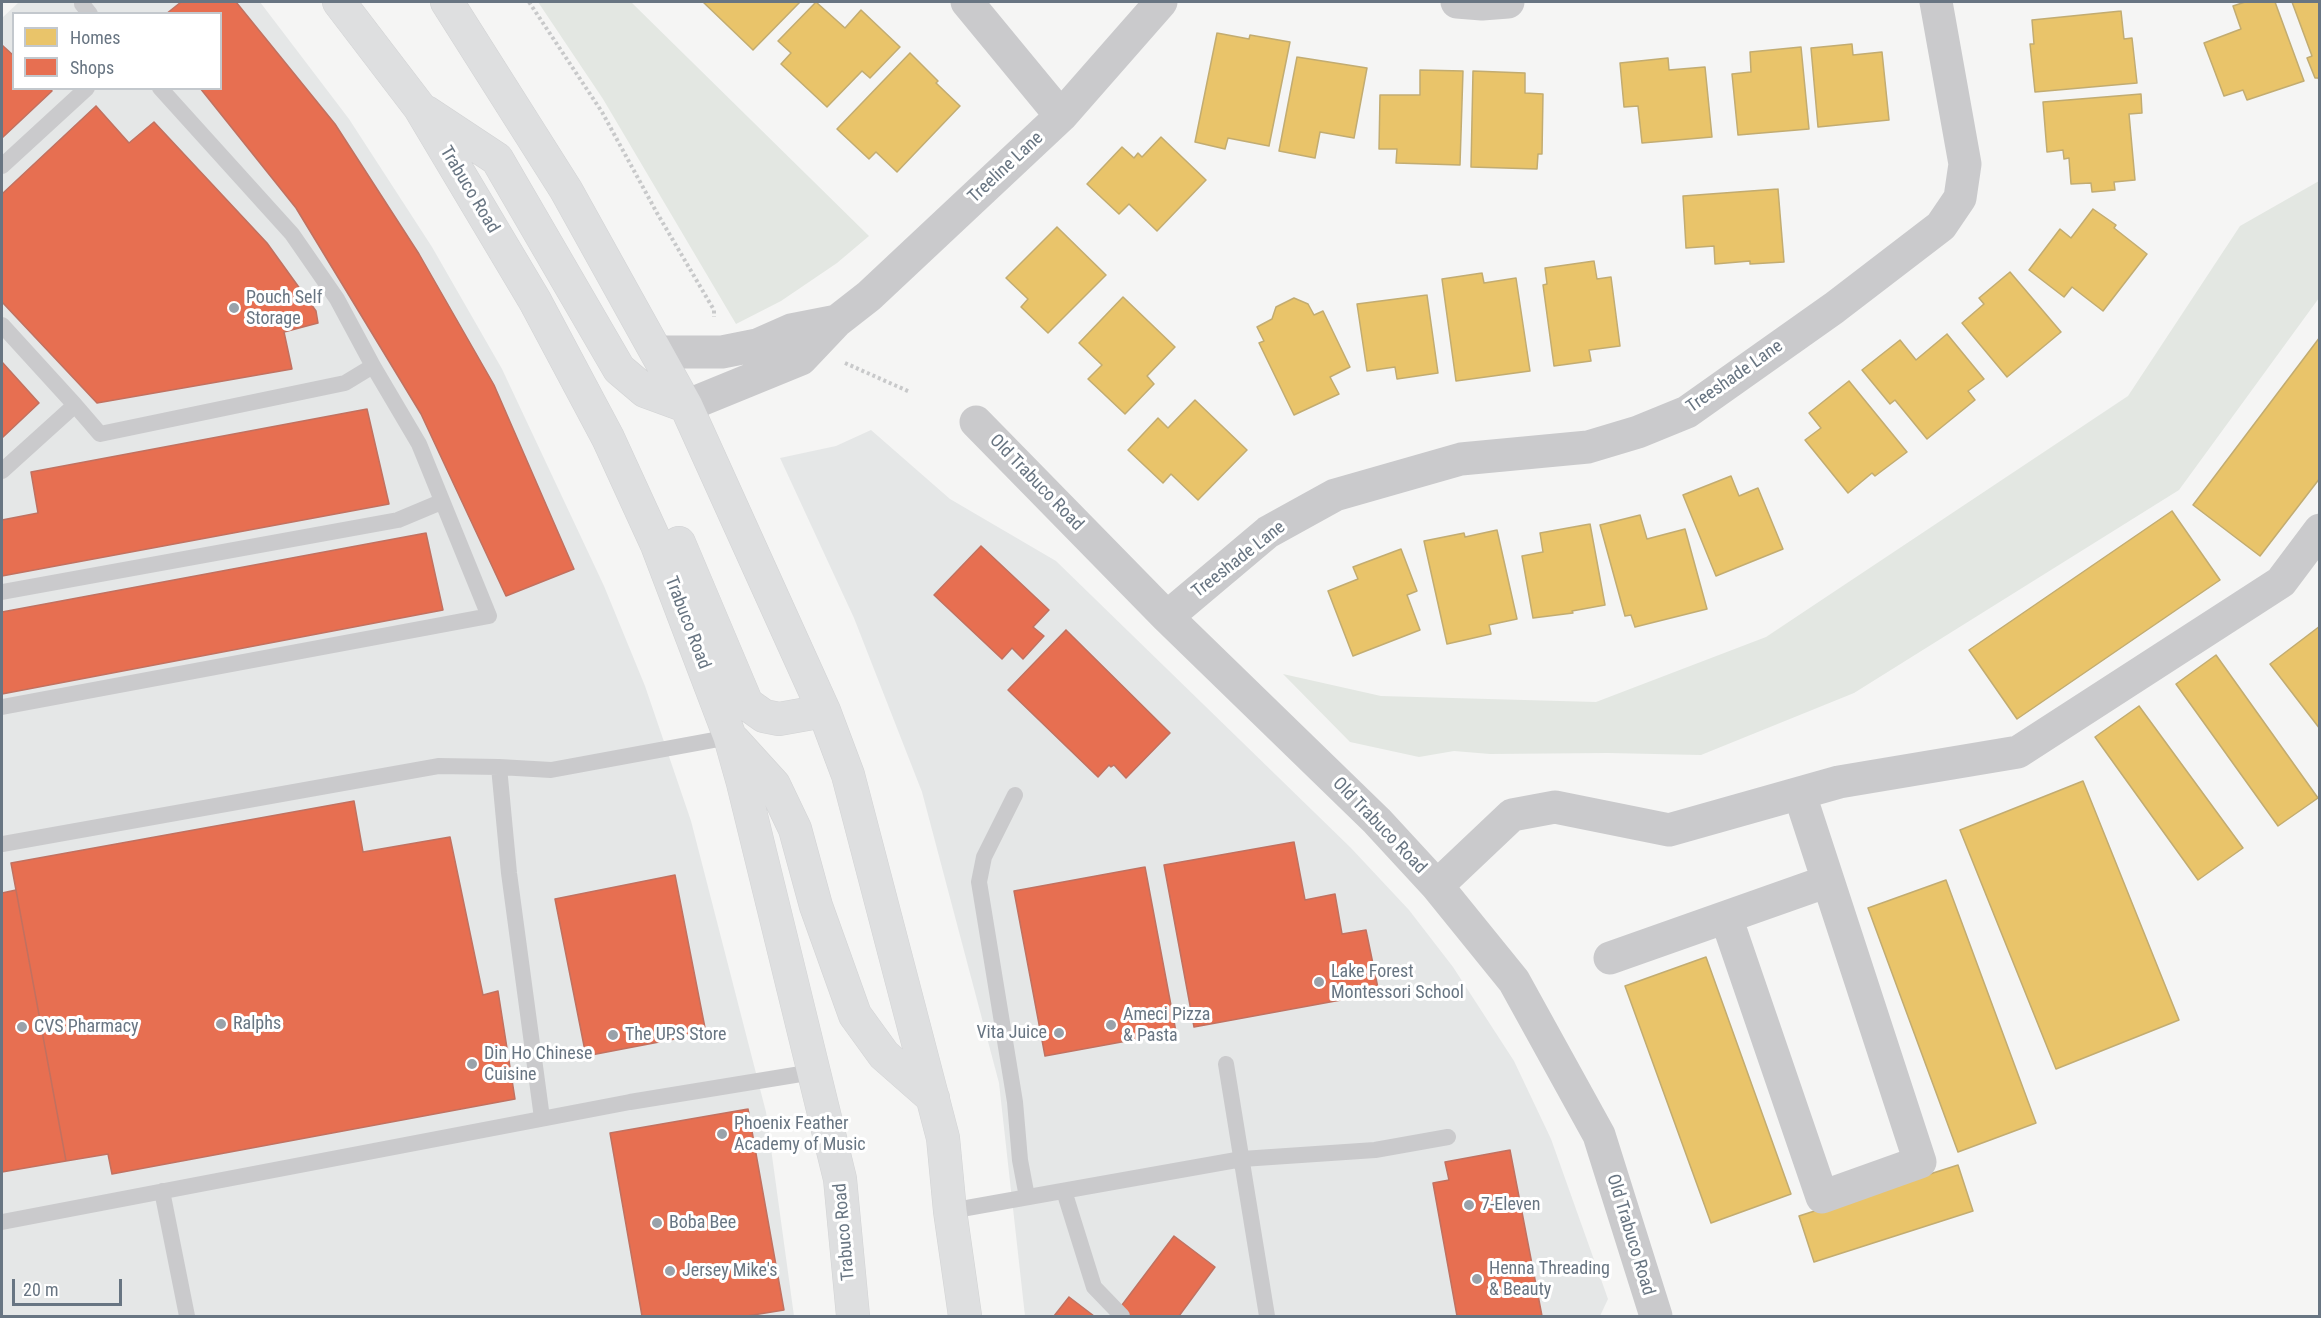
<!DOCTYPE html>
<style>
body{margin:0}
#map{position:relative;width:2321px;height:1318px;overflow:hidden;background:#f5f5f4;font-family:"Roboto Condensed",sans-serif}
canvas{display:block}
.frame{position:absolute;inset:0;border:3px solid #687582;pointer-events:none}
.legend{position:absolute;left:12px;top:12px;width:210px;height:78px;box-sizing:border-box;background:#fff;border:2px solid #c3c8cd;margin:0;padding:8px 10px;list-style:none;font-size:18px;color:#687582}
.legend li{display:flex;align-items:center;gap:12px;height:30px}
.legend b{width:30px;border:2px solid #c3c8cd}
.scale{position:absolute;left:12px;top:1279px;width:110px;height:27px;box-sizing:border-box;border:3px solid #687582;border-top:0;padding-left:8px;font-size:18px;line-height:21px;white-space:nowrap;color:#687582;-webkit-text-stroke:4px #fff;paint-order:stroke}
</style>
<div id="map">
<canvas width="2321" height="1318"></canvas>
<div class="frame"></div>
<ul class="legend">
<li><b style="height:16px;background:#e9c46a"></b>Homes</li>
<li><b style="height:16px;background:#e76f51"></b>Shops</li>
</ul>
<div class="scale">20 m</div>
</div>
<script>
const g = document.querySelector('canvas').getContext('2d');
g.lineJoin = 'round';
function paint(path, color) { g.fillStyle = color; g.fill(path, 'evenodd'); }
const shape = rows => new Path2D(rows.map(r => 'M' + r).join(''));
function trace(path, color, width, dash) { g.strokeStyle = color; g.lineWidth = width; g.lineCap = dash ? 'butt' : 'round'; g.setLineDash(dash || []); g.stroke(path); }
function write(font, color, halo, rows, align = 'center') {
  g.font = font + ' "Roboto Condensed",sans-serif'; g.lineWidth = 6; g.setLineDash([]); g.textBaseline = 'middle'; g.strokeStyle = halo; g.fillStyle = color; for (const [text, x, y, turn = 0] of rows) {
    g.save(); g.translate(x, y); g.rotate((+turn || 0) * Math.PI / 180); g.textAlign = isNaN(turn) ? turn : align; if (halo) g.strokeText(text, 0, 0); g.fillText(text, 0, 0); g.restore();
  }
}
paint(shape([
 [19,2,260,2,349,119,432,247,502,369,604,586,645,686,691,821,766,1112,794,1316,2,1316,2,18],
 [14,14,220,14,220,88,14,88],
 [871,430,950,499,1056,561,1351,848,1409,910,1453,967,1514,1061,1551,1139,1608,1299,1600,1316,1025,1316,999,1083,922,792,854,618,780,458,836,446]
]), '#e5e7e7');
paint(shape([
 [538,2,631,2,869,236,837,263,781,301,736,324,603,99],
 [2319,181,2319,298,2179,490,1854,693,1701,755,1608,753,1490,754,1454,751,1419,757,1350,742,1283,674,1381,696,1596,702,1766,637,2128,396,2240,226]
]), '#e3e7e2');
const homes = shape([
 [703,2,800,2,753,50,703,2],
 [816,2,845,28,861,10,900,47,870,78,862,71,827,107,781,64,791,53,778,41,816,2],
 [2245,2,2275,2,2304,81,2247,100,2243,90,2224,96,2204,43,2241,29,2233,6,2245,2],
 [2290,2,2320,2,2320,82,2318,78,2315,78,2307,58,2312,56,2292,2,2290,2],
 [2121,11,2124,39,2132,38,2137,83,2035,92,2030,44,2034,44,2032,20,2121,11],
 [1217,33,1249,39,1250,35,1290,42,1269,146,1228,138,1225,149,1195,142,1217,33],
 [1852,44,1853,55,1882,52,1889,120,1818,127,1811,48,1852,44],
 [1801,47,1809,129,1738,135,1732,74,1751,72,1750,52,1801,47],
 [910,53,938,81,936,83,960,106,897,172,876,152,869,159,837,129,910,53],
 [1297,57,1367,68,1354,138,1320,132,1315,158,1279,151,1297,57],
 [1668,58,1669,70,1705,67,1712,137,1642,143,1638,106,1624,107,1620,63,1668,58],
 [1420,70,1463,71,1460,165,1396,163,1397,149,1379,149,1380,95,1420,95,1420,70],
 [1473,71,1525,73,1525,93,1543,94,1542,154,1538,154,1537,169,1471,167,1473,71],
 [2141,94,2142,113,2129,114,2135,180,2114,182,2115,190,2092,192,2091,183,2071,184,2069,158,2064,159,2063,150,2047,152,2043,102,2141,94],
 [1161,137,1206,180,1157,231,1129,204,1119,214,1087,184,1122,147,1134,158,1138,153,1142,157,1161,137],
 [1778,189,1784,262,1750,264,1750,261,1715,264,1714,246,1686,248,1683,196,1778,189],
 [2093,209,2116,225,2114,228,2147,254,2103,311,2072,287,2064,297,2029,270,2060,229,2071,238,2093,209],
 [1057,227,1106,275,1048,333,1021,307,1028,299,1006,278,1057,227],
 [1594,261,1597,279,1611,277,1620,346,1589,350,1591,361,1554,366,1543,285,1547,284,1545,268,1594,261],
 [2010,272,2061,332,2007,377,1962,323,1984,304,1979,298,2010,272],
 [1482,273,1484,283,1516,278,1530,371,1456,381,1442,279,1482,273],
 [1427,295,1438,373,1397,379,1395,367,1367,371,1357,304,1427,295],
 [1123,297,1175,347,1147,376,1154,384,1125,414,1088,379,1102,365,1079,343,1123,297],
 [1294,298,1308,304,1314,315,1323,311,1350,367,1330,377,1339,394,1294,415,1259,343,1264,341,1257,327,1272,319,1276,307,1294,298],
 [1947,334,1984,379,1968,391,1975,400,1927,439,1895,400,1890,404,1862,370,1900,340,1916,360,1947,334],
 [2320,337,2320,478,2260,556,2193,505,2320,337],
 [1849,381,1907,452,1875,476,1872,473,1848,493,1805,440,1821,428,1809,413,1849,381],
 [1195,400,1247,450,1198,500,1171,474,1163,483,1128,450,1158,418,1168,428,1195,400],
 [1731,476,1739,496,1758,488,1783,549,1716,576,1683,495,1731,476],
 [2172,511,2220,580,2017,719,1969,650,2172,511],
 [1640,515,1647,539,1685,529,1707,609,1635,627,1631,615,1625,616,1600,525,1640,515],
 [1590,524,1605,605,1572,611,1573,613,1533,618,1522,556,1543,552,1540,533,1590,524],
 [1497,530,1517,619,1489,625,1491,634,1447,644,1424,541,1464,533,1465,537,1497,530],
 [1401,549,1417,591,1407,595,1420,630,1353,656,1328,591,1358,579,1353,567,1401,549],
 [2320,626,2320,729,2270,664,2320,626],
 [2216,655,2318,798,2278,826,2176,684,2216,655],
 [2139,706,2243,848,2198,880,2095,737,2139,706],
 [2083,781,2179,1020,2056,1069,1960,830,2083,781],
 [1946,880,2036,1123,1958,1152,1868,908,1946,880],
 [1706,957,1791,1194,1711,1223,1625,986,1706,957],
 [1958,1165,1973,1211,1814,1262,1799,1216,1958,1165]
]);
paint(homes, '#e9c46a');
trace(homes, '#c2ac71', 1.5);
const shops = shape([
 [181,2,236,2,335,124,419,254,494,385,574,569,506,596,421,414,296,208,200,88,220,88,220,14,166,14,181,2],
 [2,45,14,56,14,88,50,88,52,91,2,138,2,45],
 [96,106,129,143,154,122,267,243,316,311,318,323,284,332,292,369,97,403,2,302,2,194,96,106],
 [2,362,39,403,2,438,2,362],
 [367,409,389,504,2,576,2,520,38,513,31,472,367,409],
 [426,533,443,610,2,694,2,612,426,533],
 [981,546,1049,610,1033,627,1044,636,1023,659,1012,648,1002,659,934,595,981,546],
 [1066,630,1170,733,1126,778,1114,765,1111,767,1109,765,1098,777,1008,690,1066,630],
 [354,801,363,852,450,837,483,995,498,991,515,1099,112,1174,108,1154,66,1161,11,863,354,801],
 [1294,842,1305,900,1335,894,1342,934,1366,930,1379,993,1194,1027,1164,865,1294,842],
 [1145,867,1176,1032,1045,1056,1014,891,1145,867],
 [675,875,706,1033,586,1056,555,899,675,875],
 [16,890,66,1161,2,1172,2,893,16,890],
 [748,1109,784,1310,747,1316,642,1316,610,1133,748,1109],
 [1510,1150,1542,1316,1457,1316,1433,1183,1449,1180,1445,1162,1510,1150],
 [1174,1236,1215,1267,1179,1316,1130,1316,1119,1309,1174,1236],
 [1069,1297,1094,1316,1054,1316,1069,1297]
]);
paint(shops, '#e76f51');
trace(shops, '#c17160', 1.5);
const primary = shape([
 [339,2,420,108,535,301,608,438,657,545,730,737,743,783,840,1179,853,1316],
 [447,2,566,190,686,406,824,711,848,775,943,1138,950,1211,965,1316],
 [426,112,497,159,619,369,645,391,686,406],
 [679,543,747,704,764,716,779,719,824,711],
 [734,741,774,785,795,829,816,906,855,1015,884,1055,933,1098]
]);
trace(primary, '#d2d3d4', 34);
trace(shape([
 [529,2,602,112,657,213,714,310,714,317],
 [845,363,910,392]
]), '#c8c9ca', 4, [3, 3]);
trace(shape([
 [84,2,82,4,90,14],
 [2,166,87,88],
 [2,325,75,405,2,471],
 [75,405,100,434,345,383,373,366],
 [2,592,398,520,441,502],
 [2,707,489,616,419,444,373,366,337,299,292,234,160,88],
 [1015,795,984,857,979,882,1015,1102,1020,1160,1027,1197],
 [2,844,438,766,499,767],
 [1226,1064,1267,1316],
 [542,1118,509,873,499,767,551,770,730,737],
 [162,1191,187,1316],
 [1064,1191,1094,1287,1122,1316],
 [950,1211,1242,1159,1375,1150,1448,1137],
 [2,1222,630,1102,813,1072]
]), '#cacacc', 16);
trace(shape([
 [967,2,1061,116],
 [1457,2,1482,4,1508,2],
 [657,352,722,352,757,345,791,330,837,321],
 [686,406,801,359,837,321,869,296,1061,116,1161,2],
 [976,422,1167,617,1377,821,1437,886,1514,981,1599,1135,1656,1316],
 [1167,617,1268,532,1335,495,1461,459,1588,447,1638,432,1687,412,1834,308,1941,226,1960,198,1965,164,1936,2],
 [1437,886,1512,815,1555,807,1669,830,1839,782,2018,752,2281,582,2320,530],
 [1726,917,1822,1197,1920,1162,1800,795],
 [1610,958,1828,881]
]), '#cacacc', 33);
trace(primary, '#dedfe0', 33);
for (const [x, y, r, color] of [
 [234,308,6,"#99a2aa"],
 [1319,982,6,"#99a2aa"],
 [221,1024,6,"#99a2aa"],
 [1111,1025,6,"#99a2aa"],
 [22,1027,6,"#99a2aa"],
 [1059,1033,6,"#99a2aa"],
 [613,1035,6,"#99a2aa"],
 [472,1064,6,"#99a2aa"],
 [722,1134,6,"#99a2aa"],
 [1469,1205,6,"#99a2aa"],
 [657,1223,6,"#99a2aa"],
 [670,1271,6,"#99a2aa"],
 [1477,1279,6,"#99a2aa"]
]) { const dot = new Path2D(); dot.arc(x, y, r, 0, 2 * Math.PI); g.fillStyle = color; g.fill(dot); trace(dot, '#fff', 2); }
write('18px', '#687582', '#fff', [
 ["Treeline Lane",1006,168,-43],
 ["Trabuco Road",469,190,59],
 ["Treeshade Lane",1735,377,-35],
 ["Old Trabuco Road",1036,483,46],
 ["Treeshade Lane",1239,560,-38],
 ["Trabuco Road",687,623,69],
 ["Old Trabuco Road",1379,826,46],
 ["Trabuco Road",845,1232,-95],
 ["Old Trabuco Road",1630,1235,73]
]);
write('18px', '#687582', '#fff', [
 ["Pouch Self",246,298],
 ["Storage",246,319],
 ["Lake Forest",1331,972],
 ["Montessori School",1331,993],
 ["Ameci Pizza",1123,1015],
 ["& Pasta",1123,1036],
 ["Ralphs",233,1024],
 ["CVS Pharmacy",34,1027],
 ["Vita Juice",1047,1033,"right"],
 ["The UPS Store",625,1035],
 ["Din Ho Chinese",484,1054],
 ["Cuisine",484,1075],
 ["Phoenix Feather",734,1124],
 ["Academy of Music",734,1145],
 ["7-Eleven",1481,1205],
 ["Boba Bee",669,1223],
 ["Henna Threading",1489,1269],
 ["& Beauty",1489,1290],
 ["Jersey Mike's",682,1271]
], 'left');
</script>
